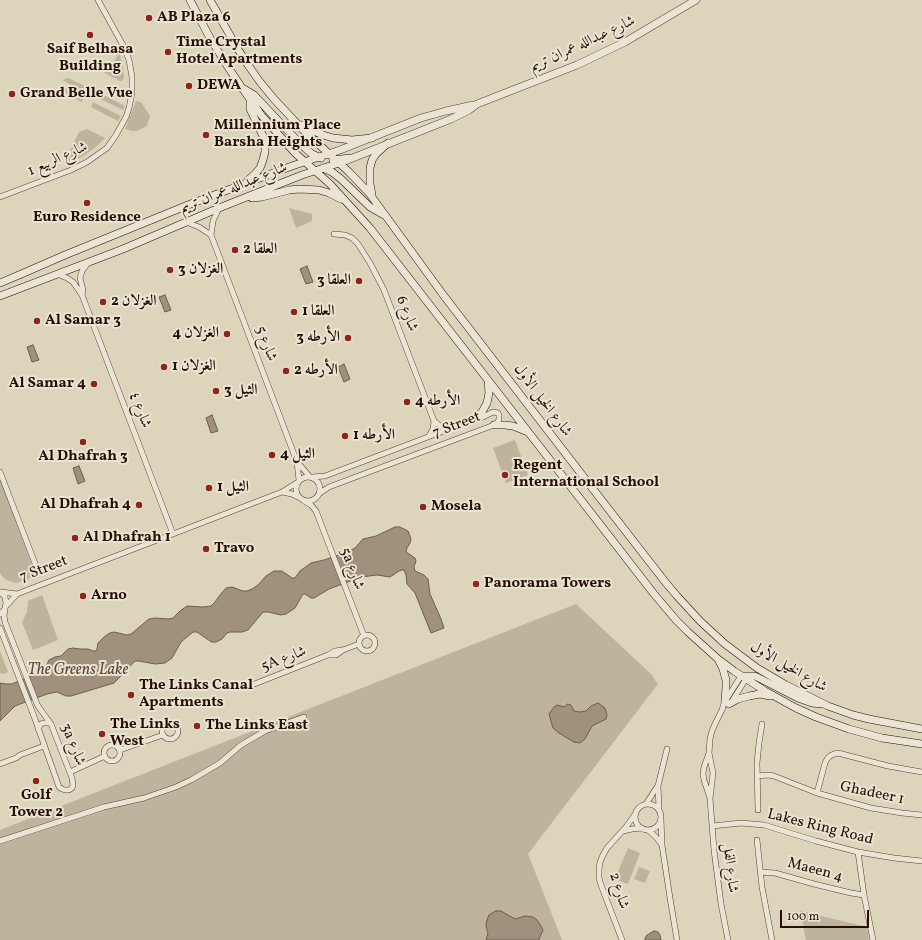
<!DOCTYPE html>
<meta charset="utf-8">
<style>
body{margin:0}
#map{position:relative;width:922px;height:940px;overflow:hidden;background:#ddd5bb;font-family:Vollkorn,serif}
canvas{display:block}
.scale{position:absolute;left:780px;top:910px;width:89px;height:18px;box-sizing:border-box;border:2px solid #280e03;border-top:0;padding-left:5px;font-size:12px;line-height:14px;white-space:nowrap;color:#280e03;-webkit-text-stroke:3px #e9e4d3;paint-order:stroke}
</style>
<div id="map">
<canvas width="922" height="940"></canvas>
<div class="scale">100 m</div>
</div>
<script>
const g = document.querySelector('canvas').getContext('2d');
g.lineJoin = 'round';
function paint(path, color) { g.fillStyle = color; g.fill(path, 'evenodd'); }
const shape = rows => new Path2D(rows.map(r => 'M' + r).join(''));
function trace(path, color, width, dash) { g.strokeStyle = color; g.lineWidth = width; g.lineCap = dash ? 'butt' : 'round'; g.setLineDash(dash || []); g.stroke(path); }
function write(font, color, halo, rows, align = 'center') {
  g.font = font + ' Vollkorn,Amiri,serif'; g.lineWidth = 4; g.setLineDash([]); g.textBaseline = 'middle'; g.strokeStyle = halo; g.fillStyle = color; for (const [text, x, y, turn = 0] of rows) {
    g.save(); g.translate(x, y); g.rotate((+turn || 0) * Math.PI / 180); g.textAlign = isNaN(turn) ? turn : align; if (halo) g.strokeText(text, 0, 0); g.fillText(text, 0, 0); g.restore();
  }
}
paint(shape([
 [119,52,122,63,124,78,122,81,120,81,103,72,104,70,107,70,111,68],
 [68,78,89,88,87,93,62,80],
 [59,85,84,97,82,102,61,91],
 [98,92,125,106,123,110,96,97],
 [136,101,141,102,150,116,147,126,137,131,132,131,125,129],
 [93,102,121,116,118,121,91,107],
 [87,129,105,138,97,146,85,155,78,159,64,163,79,132],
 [289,208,312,214,312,221,296,228],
 [515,440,528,475,506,483,493,448],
 [0,479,36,576,16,583,6,580,1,575,0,572],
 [42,595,58,640,33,650,22,622,27,612,28,601],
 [576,604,651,674,658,684,528,854,562,940,0,940,0,830],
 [0,651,8,672,3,674,0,673],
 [628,848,640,853,628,884,615,879],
 [639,867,650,871,645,883,634,879],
 [800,911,867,927,869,940,806,940]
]), '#beb39c');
const water = shape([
 [307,266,313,282,306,284,300,269,307,266],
 [165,295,171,310,165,312,159,297,165,295],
 [33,345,39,360,32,362,27,347,33,345],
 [344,364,350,379,344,382,338,367,344,364],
 [212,415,218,431,211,433,206,418,212,415],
 [79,466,85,481,78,484,73,468,79,466],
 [395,527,400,527,408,531,410,536,411,539,410,543,407,548,406,552,415,558,416,561,414,567,415,571,424,575,428,579,430,594,441,619,444,628,431,633,415,593,407,584,406,575,404,570,402,570,399,571,390,577,377,575,361,577,329,589,314,598,311,598,305,594,303,594,295,608,286,614,281,615,268,612,263,612,248,630,242,632,230,632,227,633,222,639,216,642,212,642,210,641,197,632,193,632,181,642,172,658,165,663,155,664,139,661,135,661,133,663,119,678,114,683,71,696,66,696,57,692,47,694,15,706,0,721,0,683,5,684,12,684,40,672,45,669,49,660,55,657,61,656,68,649,73,648,80,649,88,649,93,651,96,651,97,649,98,643,104,637,110,633,114,632,127,635,131,634,149,619,155,618,169,619,173,618,180,611,187,606,203,607,211,606,215,602,220,595,226,588,232,587,243,591,247,591,252,589,258,585,266,576,274,571,282,571,292,578,295,578,300,571,311,563,324,560,348,552,355,548,363,539,376,536,395,527],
 [598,703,605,708,607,715,606,719,592,726,585,739,580,743,574,742,559,733,553,728,549,714,554,707,557,705,565,707,567,704,571,705,574,711,579,712,586,711,591,706,598,703],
 [496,911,501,911,515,919,525,916,533,917,537,920,541,926,543,930,539,939,539,940,486,940,488,934,486,925,487,920,489,915,492,913,496,911],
 [654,931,658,932,660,935,661,940,645,940,645,938,647,935,654,931]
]);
paint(water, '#9f917c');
trace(water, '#6f5d4c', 1);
const minor = shape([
 [0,197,71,170,87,162,107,148,116,135,126,117,129,108,132,93,132,77,129,60,124,47,98,0],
 [219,208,213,221,211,235,297,462,299,480],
 [186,222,199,227,211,235],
 [334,234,345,235,352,238,358,244,370,263,384,290,434,421,440,426,447,430],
 [57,274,67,278,73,282,82,295,173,534],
 [82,295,83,290,80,278,82,271,88,263],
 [429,436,433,429,434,421],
 [299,464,310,477],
 [0,472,36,566],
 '296 489a12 12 0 1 1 24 0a12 12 0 1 1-24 0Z',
 [312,477,325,476,470,421,483,417,493,412,498,413,499,415,499,419,498,422,494,425,329,487,320,493],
 [282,492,292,494,298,497],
 [304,501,311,505,316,511,364,636],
 [0,592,5,597,6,603,5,609,0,614],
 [1,592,17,594],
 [6,606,17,594,282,492,298,482],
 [0,628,35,719,58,784,59,787,62,789,65,790,69,790,72,788,73,785,72,778,51,724,40,709,37,704,5,622,4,616,5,609],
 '359 643a8 8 0 1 1 16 0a8 8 0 1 1-16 0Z',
 [328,655,336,655,343,650],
 [250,687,252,685,257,683,328,655,335,651,343,650,359,644],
 [732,701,746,679],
 '162 731a8 8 0 1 1 16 0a8 8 0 1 1-16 0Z',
 [38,729,41,724,43,723,49,723,51,724],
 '104 753a8 8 0 1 1 16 0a8 8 0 1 1-16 0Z',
 [120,750,163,735],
 [709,753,713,773,710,799,714,850,721,904,728,940],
 [0,764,16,758,20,755,44,746],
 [70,772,105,756],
 [757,776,768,775,774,776,817,793,871,808,902,813,922,815],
 [817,793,825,763,827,759,830,756,834,754,838,753,888,766,922,772],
 [710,798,704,780,703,774,704,767,709,753,710,739,712,731,715,724,722,710,724,703,741,676],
 '635 817a13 13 0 1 1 26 0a13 13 0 1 1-26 0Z',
 [646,804,657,787],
 [659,808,658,786,667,749],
 [758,810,757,763,759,743,762,724],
 [661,819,662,845,670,898,677,940],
 [712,826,741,823,764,825,816,841,858,852,894,858,922,861],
 [648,830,656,837,662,845],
 [623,831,632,829,642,828],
 [757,840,762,887,772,940],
 [0,841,104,807,144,798,176,787,191,780,220,763,241,745,265,731,304,717],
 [858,852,864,895,873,940],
 [760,872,775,873,814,884,851,893,864,895],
 [622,940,601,885,599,878,599,870,600,862,603,855,607,848,626,827,636,813]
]);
const tertiary = shape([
 [328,154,340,150,421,118,446,111,473,105],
 [345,161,451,119,469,110,477,104,577,65,625,42,696,0]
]);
const secondary = shape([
 [190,0,210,38,226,64,242,88,262,116,295,153,330,184,370,228,654,594,676,620,688,632,718,659,734,671,765,691,796,708,816,717,849,729,882,738,922,744],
 [210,0,236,46,248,65,260,82,274,99,303,130,349,172,369,193,444,296,603,502,666,583,677,596,700,621,725,644,757,668,786,685,828,706,853,715,869,719,922,729],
 [244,89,254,95,284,127,306,149,312,154,321,158],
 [301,125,323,135,333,138,352,140,372,138],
 [333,160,350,158],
 [323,168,332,172,341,179,370,207,384,215],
 [248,180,254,175,260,168,263,160,265,152,265,144,263,136,252,113,250,109,250,100],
 [372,195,370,184,370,168,372,160,376,154,388,143],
 [252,198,262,197,289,190,299,189,319,190,329,193,341,199],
 [0,283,26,272,65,255,193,203,292,166,328,154],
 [0,296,123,249,219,208,302,175,339,163],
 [474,419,482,412,487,403,489,393,488,381],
 [494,425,505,425,513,426,528,432],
 [719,661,723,669,726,680,726,687,725,701],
 [741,676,755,676,798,698,812,703,822,704],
 [729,704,738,699,749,696,760,694,770,696]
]);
trace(minor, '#554031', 6);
trace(tertiary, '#554031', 8);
trace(secondary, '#280e03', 8);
trace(minor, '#e9e4d3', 5);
trace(tertiary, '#e9e4d3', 7);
trace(secondary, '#e9e4d3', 7);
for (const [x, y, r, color] of [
 [149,18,4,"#8f2418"],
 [90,35,4,"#8f2418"],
 [168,52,4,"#8f2418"],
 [189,86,4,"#8f2418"],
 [12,94,4,"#8f2418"],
 [206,135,4,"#8f2418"],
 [87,203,4,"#8f2418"],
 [235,250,4,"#8f2418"],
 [170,270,4,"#8f2418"],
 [359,281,4,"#8f2418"],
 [103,302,4,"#8f2418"],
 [294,312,4,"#8f2418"],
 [37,321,4,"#8f2418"],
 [227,334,4,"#8f2418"],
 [348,338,4,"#8f2418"],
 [164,367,4,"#8f2418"],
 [286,371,4,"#8f2418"],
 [94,384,4,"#8f2418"],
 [216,391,4,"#8f2418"],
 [407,402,4,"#8f2418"],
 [345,436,4,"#8f2418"],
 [83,442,4,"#8f2418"],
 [272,455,4,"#8f2418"],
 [505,475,4,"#8f2418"],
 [209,488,4,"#8f2418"],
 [139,505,4,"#8f2418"],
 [423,507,4,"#8f2418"],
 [75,538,4,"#8f2418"],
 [206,549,4,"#8f2418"],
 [476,584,4,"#8f2418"],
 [83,596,4,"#8f2418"],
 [131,695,4,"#8f2418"],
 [197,726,4,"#8f2418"],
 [102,734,4,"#8f2418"],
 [36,781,4,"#8f2418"]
]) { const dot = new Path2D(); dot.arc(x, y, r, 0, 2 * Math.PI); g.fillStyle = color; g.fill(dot); trace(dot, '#e9e4d3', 1.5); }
write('bold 15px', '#280e03', '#e9e4d3', [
 ["AB Plaza 6",157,18],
 ["Time Crystal",176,43],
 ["Hotel Apartments",176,60],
 ["Saif Belhasa",90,50,"center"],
 ["Building",90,67,"center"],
 ["DEWA",197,86],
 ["Grand Belle Vue",20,94],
 ["Millennium Place",214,126],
 ["Barsha Heights",214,143],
 ["Euro Residence",87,218,"center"],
 ["العلقا 2",243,250],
 ["الغزلان 3",178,270],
 ["العلقا 3",351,281,"right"],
 ["الغزلان 2",111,302],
 ["العلقا 1",302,312],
 ["Al Samar 3",45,321],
 ["الغزلان 4",219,334,"right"],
 ["الأرطه 3",340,338,"right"],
 ["الغزلان 1",172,367],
 ["الأرطه 2",294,371],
 ["Al Samar 4",86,384,"right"],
 ["الثيل 3",224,391],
 ["الأرطه 4",415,402],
 ["الأرطه 1",353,436],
 ["الثيل 4",280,455],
 ["Al Dhafrah 3",83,457,"center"],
 ["Regent",513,466],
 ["International School",513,483],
 ["الثيل 1",217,488],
 ["Al Dhafrah 4",131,505,"right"],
 ["Mosela",431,507],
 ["Al Dhafrah 1",83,538],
 ["Travo",214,549],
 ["Panorama Towers",484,584],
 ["Arno",91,596],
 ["The Links Canal",139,686],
 ["Apartments",139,703],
 ["The Links",110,725],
 ["West",110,742],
 ["The Links East",205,726],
 ["Golf",36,796,"center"],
 ["Tower 2",36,813,"center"]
], 'left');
write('15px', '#280e03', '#e9e4d3', [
 ["شارع عبدالله عمران تريم",583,45,-25],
 ["شارع الربيع 1",58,160,-24],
 ["شارع عبدالله عمران تريم",234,189,-22],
 ["شارع 6",406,314,69],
 ["شارع 5",265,344,69],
 ["شارع الخيل الأول",542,401,53],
 ["شارع ٤",139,410,69],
 ["7 Street",457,426,-21],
 ["5a شارع",351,569,69],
 ["7 Street",44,570,-21],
 ["5A شارع",284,660,-21],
 ["شارع الخيل الأول",788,668,30],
 ["3a شارع",72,745,68],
 ["Ghadeer 1",872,794,12],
 ["Lakes Ring Road",820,828,14],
 ["شارع الفل",729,868,83],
 ["Maeen 4",815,871,15],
 ["شارع 2",618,891,73]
]);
write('italic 16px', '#5e4939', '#e9e4d3', [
 ["The Greens Lake",78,671]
]);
</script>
